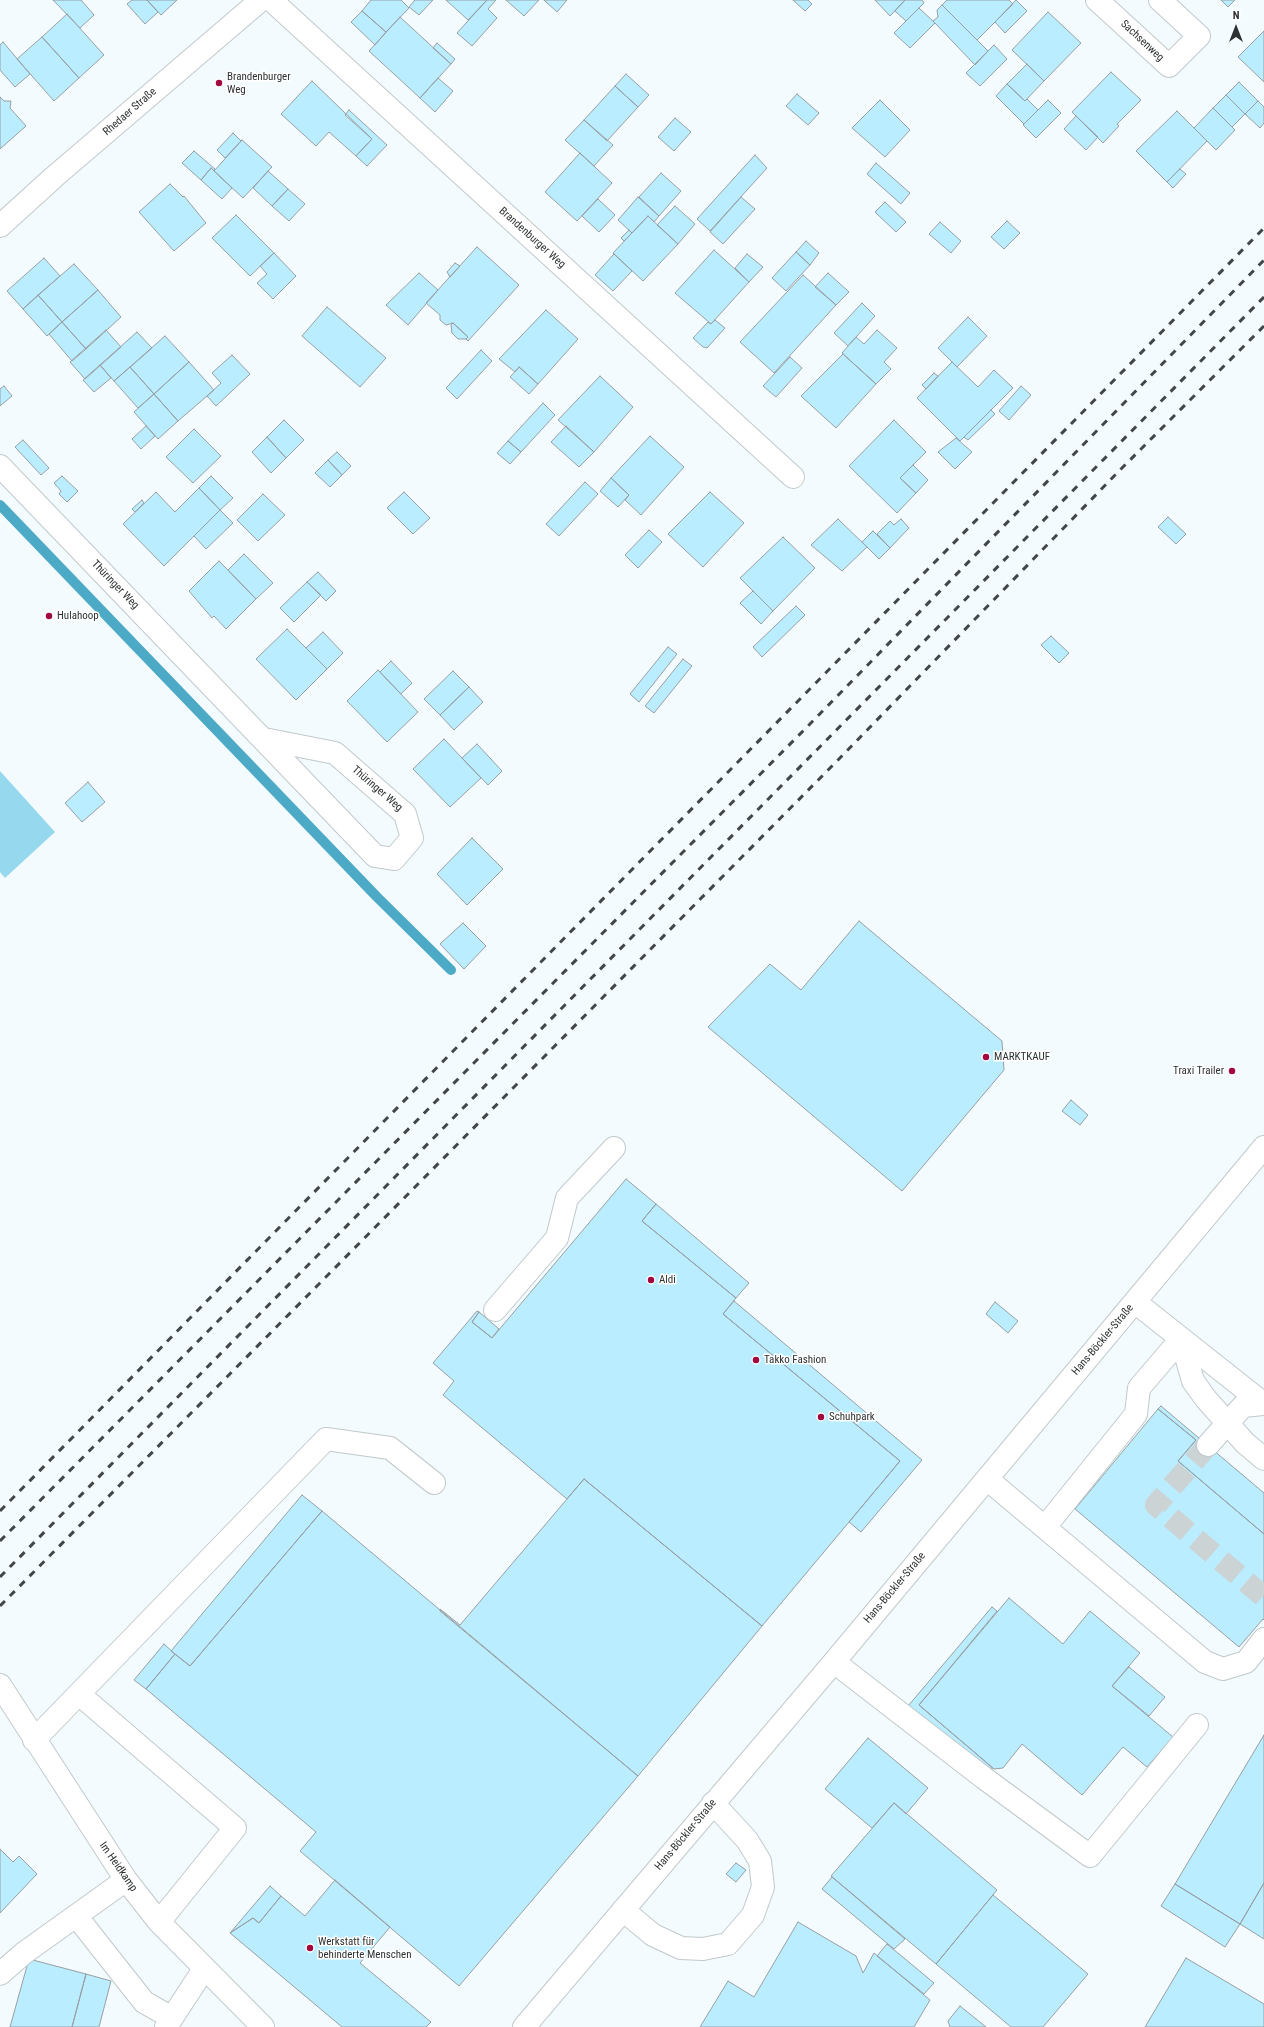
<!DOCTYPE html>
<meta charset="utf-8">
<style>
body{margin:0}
#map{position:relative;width:1264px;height:2027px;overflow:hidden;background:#f4fbfe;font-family:"Roboto Condensed",sans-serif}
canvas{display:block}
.north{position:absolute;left:1216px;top:8px;width:40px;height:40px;-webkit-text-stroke:3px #fff;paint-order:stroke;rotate:0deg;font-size:11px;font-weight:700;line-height:16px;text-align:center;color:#2e3132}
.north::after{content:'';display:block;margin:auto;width:14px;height:18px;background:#2e3132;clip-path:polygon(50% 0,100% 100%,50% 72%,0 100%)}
</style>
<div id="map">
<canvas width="1264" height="2027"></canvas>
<div class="north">N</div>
</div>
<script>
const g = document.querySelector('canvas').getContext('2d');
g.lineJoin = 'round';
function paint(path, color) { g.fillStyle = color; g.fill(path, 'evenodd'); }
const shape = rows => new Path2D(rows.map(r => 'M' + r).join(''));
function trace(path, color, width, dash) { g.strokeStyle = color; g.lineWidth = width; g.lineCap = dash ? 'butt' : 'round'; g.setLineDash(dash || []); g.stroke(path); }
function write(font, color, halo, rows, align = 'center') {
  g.font = font + ' "Roboto Condensed",sans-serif'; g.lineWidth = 3; g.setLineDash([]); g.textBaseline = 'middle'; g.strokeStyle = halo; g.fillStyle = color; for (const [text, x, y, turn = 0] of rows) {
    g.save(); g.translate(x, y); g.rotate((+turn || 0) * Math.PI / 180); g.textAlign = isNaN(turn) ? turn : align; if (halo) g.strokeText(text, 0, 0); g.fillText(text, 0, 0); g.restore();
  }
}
paint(shape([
 [0,771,55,832,5,878,0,872]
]), '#96d8ee');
trace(shape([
 [0,505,377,897,451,970]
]), '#4caac6', 10);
const building = shape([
 [53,0,81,0,94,15,80,28,53,0],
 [132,0,147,0,158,12,145,24,127,4,132,0],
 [147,0,177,0,161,15,147,0],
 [371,0,401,0,409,8,386,32,362,11,371,0],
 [415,0,433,0,419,15,409,7,415,0],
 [446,0,487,0,468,20,446,0],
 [487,0,496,0,488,9,497,18,472,46,457,33,487,0],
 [506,0,539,0,524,16,506,0],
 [544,0,567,0,557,12,544,0],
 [793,0,808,0,812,4,805,11,793,0],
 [875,0,905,0,890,16,875,0],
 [905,0,922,0,924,3,906,21,895,11,905,0],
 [947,0,1009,0,1013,4,977,40,942,5,947,0],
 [1016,0,1027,11,1005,33,995,22,1016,0],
 [1221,0,1235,0,1228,7,1221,0],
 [942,5,988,51,975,65,933,21,938,17,937,10,942,5],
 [919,8,935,23,910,48,894,33,919,8],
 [362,11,386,32,375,45,351,22,362,11],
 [1048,12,1081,43,1044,81,1012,50,1048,12],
 [67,14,104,55,79,78,42,37,67,14],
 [400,17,451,64,420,98,369,51,400,17],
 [1264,31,1264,82,1238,57,1264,31],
 [42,37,79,78,54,101,17,59,42,37],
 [3,42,30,74,15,87,0,70,0,45,3,42],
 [437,43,455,59,451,64,433,48,437,43],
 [994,45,1007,59,980,86,966,73,994,45],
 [1027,64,1044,81,1025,101,1007,84,1027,64],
 [1111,72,1141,100,1117,124,1119,126,1103,143,1072,112,1111,72],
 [626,74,649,95,638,107,615,86,626,74],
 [438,78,453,91,435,112,420,98,438,78],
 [312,81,372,139,356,156,329,132,316,146,281,114,312,81],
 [1239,82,1258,101,1245,114,1226,95,1239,82],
 [1007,84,1025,101,1027,99,1038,110,1024,124,996,96,1007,84],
 [615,86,638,107,607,141,584,120,615,86],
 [797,94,819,113,808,125,786,106,797,94],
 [1226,95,1245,114,1232,127,1213,108,1226,95],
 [0,97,4,101,11,101,10,108,26,126,0,149,0,97],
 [880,100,910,130,885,157,852,128,880,100],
 [1048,100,1061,113,1036,138,1023,125,1048,100],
 [1258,101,1264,107,1264,123,1260,128,1245,114,1258,101],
 [1213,108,1235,130,1216,150,1194,128,1213,108],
 [349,110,387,145,367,166,356,156,372,139,345,115,349,110],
 [1177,111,1207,141,1167,182,1136,151,1177,111],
 [1076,116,1098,137,1086,150,1064,129,1076,116],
 [675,118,691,132,674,151,658,137,675,118],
 [584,120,613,145,594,166,565,140,584,120],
 [233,133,241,141,225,158,217,150,233,133],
 [242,140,272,167,243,198,214,171,242,140],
 [194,151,215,169,214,171,211,168,201,180,182,163,194,151],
 [580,153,612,183,577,221,545,192,580,153],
 [755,155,767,168,710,231,697,219,755,155],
 [876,163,910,193,901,204,867,174,876,163],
 [211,168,232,188,222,199,201,180,211,168],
 [1180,169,1186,174,1173,188,1167,182,1180,169],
 [268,171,288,189,272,206,253,188,268,171],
 [661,173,681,191,659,216,639,197,661,173],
 [170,184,183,197,184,196,206,223,174,251,139,212,170,184],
 [288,189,305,204,289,221,272,206,288,189],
 [638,197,659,216,654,222,648,216,632,233,618,220,638,197],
 [741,197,755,209,723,244,710,232,741,197],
 [598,199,615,215,599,232,582,216,598,199],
 [885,202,906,222,896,232,875,212,885,202],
 [675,206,695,224,678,244,657,225,675,206],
 [236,215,274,253,250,276,212,238,236,215],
 [648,216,678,244,643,281,613,253,648,216],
 [1007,221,1020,233,1004,249,991,237,1007,221],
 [940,222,961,241,951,253,929,234,940,222],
 [629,230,632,233,624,241,621,238,629,230],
 [806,241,819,253,810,265,796,252,806,241],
 [477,247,519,285,468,341,466,339,468,337,453,323,446,325,440,320,440,315,426,303,477,247],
 [714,250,749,282,711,324,675,293,714,250],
 [796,252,810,265,786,291,772,278,796,252],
 [274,253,296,276,273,299,257,283,267,274,260,266,274,253],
 [614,254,632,271,613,291,595,275,614,254],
 [747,254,763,267,749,282,735,268,747,254],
 [44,258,60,276,23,309,7,291,44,258],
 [455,263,460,266,450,277,447,272,455,263],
 [74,264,98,290,62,322,38,295,74,264],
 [419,273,438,290,408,325,386,305,419,273],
 [828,273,849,292,836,305,815,287,828,273],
 [803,275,836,305,774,373,740,342,803,275],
 [98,290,121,317,86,349,62,322,98,290],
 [38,295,62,322,47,336,23,309,38,295],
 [862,303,875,316,848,346,834,333,862,303],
 [327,307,386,358,360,387,302,336,327,307],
 [546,310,578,339,538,384,519,367,515,372,499,359,546,310],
 [968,317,987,336,957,367,938,348,968,317],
 [715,320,725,328,707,348,703,347,693,338,708,322,711,324,715,320],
 [62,322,86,349,72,361,49,334,62,322],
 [453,323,468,337,466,339,458,339,452,333,451,325,453,323],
 [106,330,121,347,85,379,70,362,106,330],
 [877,330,897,348,884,362,891,369,876,384,842,353,856,337,864,344,877,330],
 [137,332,152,348,114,381,100,365,137,332],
 [165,336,189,362,154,394,130,367,165,336],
 [481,350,492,361,457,399,446,388,481,350],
 [843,354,876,384,836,428,801,396,843,354],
 [232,355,250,374,216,406,207,396,221,383,212,373,232,355],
 [790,357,802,368,776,397,763,386,790,357],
 [189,362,214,390,178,421,154,394,189,362],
 [952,362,978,387,994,370,1013,388,960,441,917,398,952,362],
 [100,365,111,378,94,392,83,380,100,365],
 [130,367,154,394,138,408,114,381,130,367],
 [519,367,538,384,529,394,510,377,519,367],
 [934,373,938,376,926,389,922,385,934,373],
 [600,376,633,407,594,452,558,420,600,376],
 [4,386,12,396,0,406,0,389,4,386],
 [1021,386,1031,395,1009,420,999,411,1021,386],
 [154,394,178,421,158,439,134,412,154,394],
 [543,403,555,415,521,452,508,441,543,403],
 [991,410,995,414,968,440,964,437,991,410],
 [284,420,304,440,286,458,267,437,284,420],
 [894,420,926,452,900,478,916,493,897,513,849,466,894,420],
 [146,426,155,436,141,449,132,439,146,426],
 [566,426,594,452,579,467,551,442,566,426],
 [194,429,221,456,193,483,166,457,194,429],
 [650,436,684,467,641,515,625,500,629,495,611,478,650,436],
 [267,437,286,458,271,473,252,452,267,437],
 [956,438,972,452,955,469,938,452,956,438],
 [23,440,49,468,41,475,15,447,23,440],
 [508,441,521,452,510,464,497,453,508,441],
 [337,452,351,466,342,475,328,460,337,452],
 [328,460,342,475,330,487,315,473,328,460],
 [913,465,928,480,916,493,900,478,913,465],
 [62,476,78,491,67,502,59,494,61,491,54,483,62,476],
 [211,476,233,498,220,510,199,488,211,476],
 [611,478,629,495,618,507,600,491,611,478],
 [585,482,598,494,559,536,546,524,585,482],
 [199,488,220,510,164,566,123,524,156,492,175,512,199,488],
 [404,492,430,518,413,534,387,508,404,492],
 [710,492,744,523,703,567,668,534,710,492],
 [263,494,285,515,258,541,237,520,263,494],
 [142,500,144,503,135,512,132,509,142,500],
 [220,510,233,523,206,549,194,536,220,510],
 [1168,517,1186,534,1176,544,1158,527,1168,517],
 [838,519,867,547,842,571,811,545,838,519],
 [901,519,909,528,890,548,877,534,890,521,894,525,901,519],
 [649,530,662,542,638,568,625,555,649,530],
 [873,531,890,548,879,559,862,542,873,531],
 [783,537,815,568,773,611,740,578,783,537],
 [244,554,273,583,256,599,228,570,244,554],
 [219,561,256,599,226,629,214,616,212,618,189,591,219,561],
 [318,572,336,591,326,601,307,582,318,572],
 [307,582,321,595,294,622,280,608,307,582],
 [753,591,773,611,761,624,740,603,753,591],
 [796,606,805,615,762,657,753,647,796,606],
 [287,629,327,669,296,700,256,659,287,629],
 [323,632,343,653,327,669,306,648,323,632],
 [1051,636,1069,653,1059,663,1041,645,1051,636],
 [668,647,677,654,639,702,630,694,668,647],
 [683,659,692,666,654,713,645,706,683,659],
 [391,661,412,683,401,694,380,672,391,661],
 [378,670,418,712,387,742,347,701,378,670],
 [453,671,469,687,440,715,424,699,453,671],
 [469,687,483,702,454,730,440,715,469,687],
 [444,739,481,778,450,807,413,769,444,739],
 [477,744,502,771,488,785,462,758,477,744],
 [88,782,105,802,82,822,65,803,88,782],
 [472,838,503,869,467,905,437,874,472,838],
 [859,921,1002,1041,1004,1070,902,1191,708,1027,770,964,801,990,859,921],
 [463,923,486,946,464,969,440,944,463,923],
 [1071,1100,1088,1115,1080,1125,1062,1111,1071,1100],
 [626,1179,656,1204,642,1221,736,1298,723,1314,900,1461,762,1626,584,1479,567,1499,443,1395,454,1381,433,1363,477,1311,479,1312,472,1322,492,1338,626,1179],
 [656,1204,749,1283,736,1298,642,1221,656,1204],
 [734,1301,922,1460,861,1532,849,1522,900,1461,723,1314,734,1301],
 [995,1302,1018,1321,1008,1333,986,1314,995,1302],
 [479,1312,499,1329,492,1338,472,1322,479,1312],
 [1161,1406,1264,1493,1264,1534,1178,1461,1196,1440,1158,1409,1161,1406],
 [1158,1409,1196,1440,1178,1461,1264,1534,1264,1620,1263,1619,1239,1647,1075,1509,1158,1409],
 [584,1479,762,1626,638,1776,440,1611,440,1609,460,1625,584,1479],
 [302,1495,322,1511,190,1666,171,1651,302,1495],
 [322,1511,638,1776,459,1986,300,1851,316,1832,146,1689,175,1654,190,1666,322,1511],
 [1009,1598,1063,1644,1090,1611,1140,1653,1112,1686,1173,1737,1147,1767,1123,1747,1082,1795,1022,1744,1003,1768,994,1769,919,1705,1009,1598],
 [992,1607,997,1611,919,1705,993,1768,982,1769,908,1706,992,1607],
 [164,1644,175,1654,146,1689,134,1680,164,1644],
 [1129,1667,1165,1697,1149,1716,1112,1686,1129,1667],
 [1264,1735,1264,1883,1240,1924,1175,1884,1264,1735],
 [868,1738,928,1788,906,1814,894,1803,872,1828,825,1789,868,1738],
 [894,1803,997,1890,936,1964,831,1876,894,1803],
 [0,1849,13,1862,19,1856,37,1874,0,1913,0,1849],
 [736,1863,746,1870,736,1882,726,1874,736,1863],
 [832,1877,905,1939,894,1949,822,1889,832,1877],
 [335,1880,390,1927,360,1963,431,2022,426,2027,342,2027,230,1933,253,1918,259,1923,281,1896,305,1916,335,1880],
 [1264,1883,1264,1939,1240,1924,1264,1883],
 [1175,1884,1240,1924,1225,1947,1161,1906,1175,1884],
 [270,1886,281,1896,259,1923,253,1918,230,1933,270,1886],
 [993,1895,1088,1974,1043,2027,1011,2027,936,1964,993,1895],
 [798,1922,856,1956,863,1973,874,1953,930,2000,914,2027,700,2027,728,1981,754,1997,798,1922],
 [887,1944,934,1983,924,1994,877,1956,887,1944],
 [1186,1958,1264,2004,1264,2027,1145,2027,1186,1958],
 [29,1959,86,1974,72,2027,10,2027,29,1959],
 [86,1974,111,1981,99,2027,72,2027,86,1974],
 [960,2006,986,2027,950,2027,948,2021,960,2006]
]);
paint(building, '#b9edff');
trace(building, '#989fa2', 1);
trace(shape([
 [1208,1445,1156,1505,1264,1597]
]), '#ccd3d5', 22, [22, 11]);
const minor = shape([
 [271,0,793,477],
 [1097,0,1169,66,1199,36,1160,0],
 [0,226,54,177,261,0],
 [0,466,375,856,394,859,412,838,405,814,335,753,264,739],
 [1135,1302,1264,1404],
 [495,1310,557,1238,567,1198,614,1148],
 [1181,1339,1193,1381,1206,1399,1245,1443,1264,1459],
 [1208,1445,1243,1406,1264,1404],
 [987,1479,1205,1662,1223,1669,1246,1662,1264,1639],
 [1045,1527,1136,1414,1139,1388,1181,1339],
 [834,1662,984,1778,1090,1856,1197,1725],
 [0,1685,126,1880,159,1922,263,2027],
 [80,1695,235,1828,159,1922],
 [34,1740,326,1439,390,1448,434,1483],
 [623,1910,653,1935,681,1948,703,1949,728,1944,753,1915,763,1887,760,1861,747,1840,713,1803],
 [77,1917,144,2002,172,2018],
 [0,1974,24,1953,126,1880],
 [166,2027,204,1969],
 [524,2027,834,1662,1264,1147]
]);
trace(minor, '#c1c9cb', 24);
trace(minor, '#fff', 22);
trace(shape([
 [0,1511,1264,228],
 [0,1541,805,729,1264,260],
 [0,1577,1264,297],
 [0,1606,838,760,1120,470,1264,326]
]), '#424647', 3, [7, 7]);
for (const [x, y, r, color] of [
 [219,83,4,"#a30740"],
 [49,616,4,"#a30740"],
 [986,1057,4,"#a30740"],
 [1232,1071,4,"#a30740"],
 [651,1280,4,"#a30740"],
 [756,1360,4,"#a30740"],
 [821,1417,4,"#a30740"],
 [310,1948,4,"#a30740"]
]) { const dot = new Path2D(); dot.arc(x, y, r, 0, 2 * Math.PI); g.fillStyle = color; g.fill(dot); trace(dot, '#fff', 1.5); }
write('11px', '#2e3132', '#fff', [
 ["Sachsenweg",1142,41,43],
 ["Rhedaer Straße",130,112,-41],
 ["Brandenburger Weg",532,238,42],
 ["Thüringer Weg",115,585,46],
 ["Thüringer Weg",377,789,41],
 ["Hans-Böckler-Straße",1103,1340,-50],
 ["Hans-Böckler-Straße",895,1588,-50],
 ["Hans-Böckler-Straße",686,1835,-50],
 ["Im Heidkamp",118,1867,55]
]);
write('11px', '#2e3132', '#fff', [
 ["Brandenburger",227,77],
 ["Weg",227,90],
 ["Hulahoop",57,616],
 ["MARKTKAUF",994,1057],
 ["Traxi Trailer",1224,1071,"right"],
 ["Aldi",659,1280],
 ["Takko Fashion",764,1360],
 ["Schuhpark",829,1417],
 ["Werkstatt für",318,1942],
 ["behinderte Menschen",318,1955]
], 'left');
</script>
